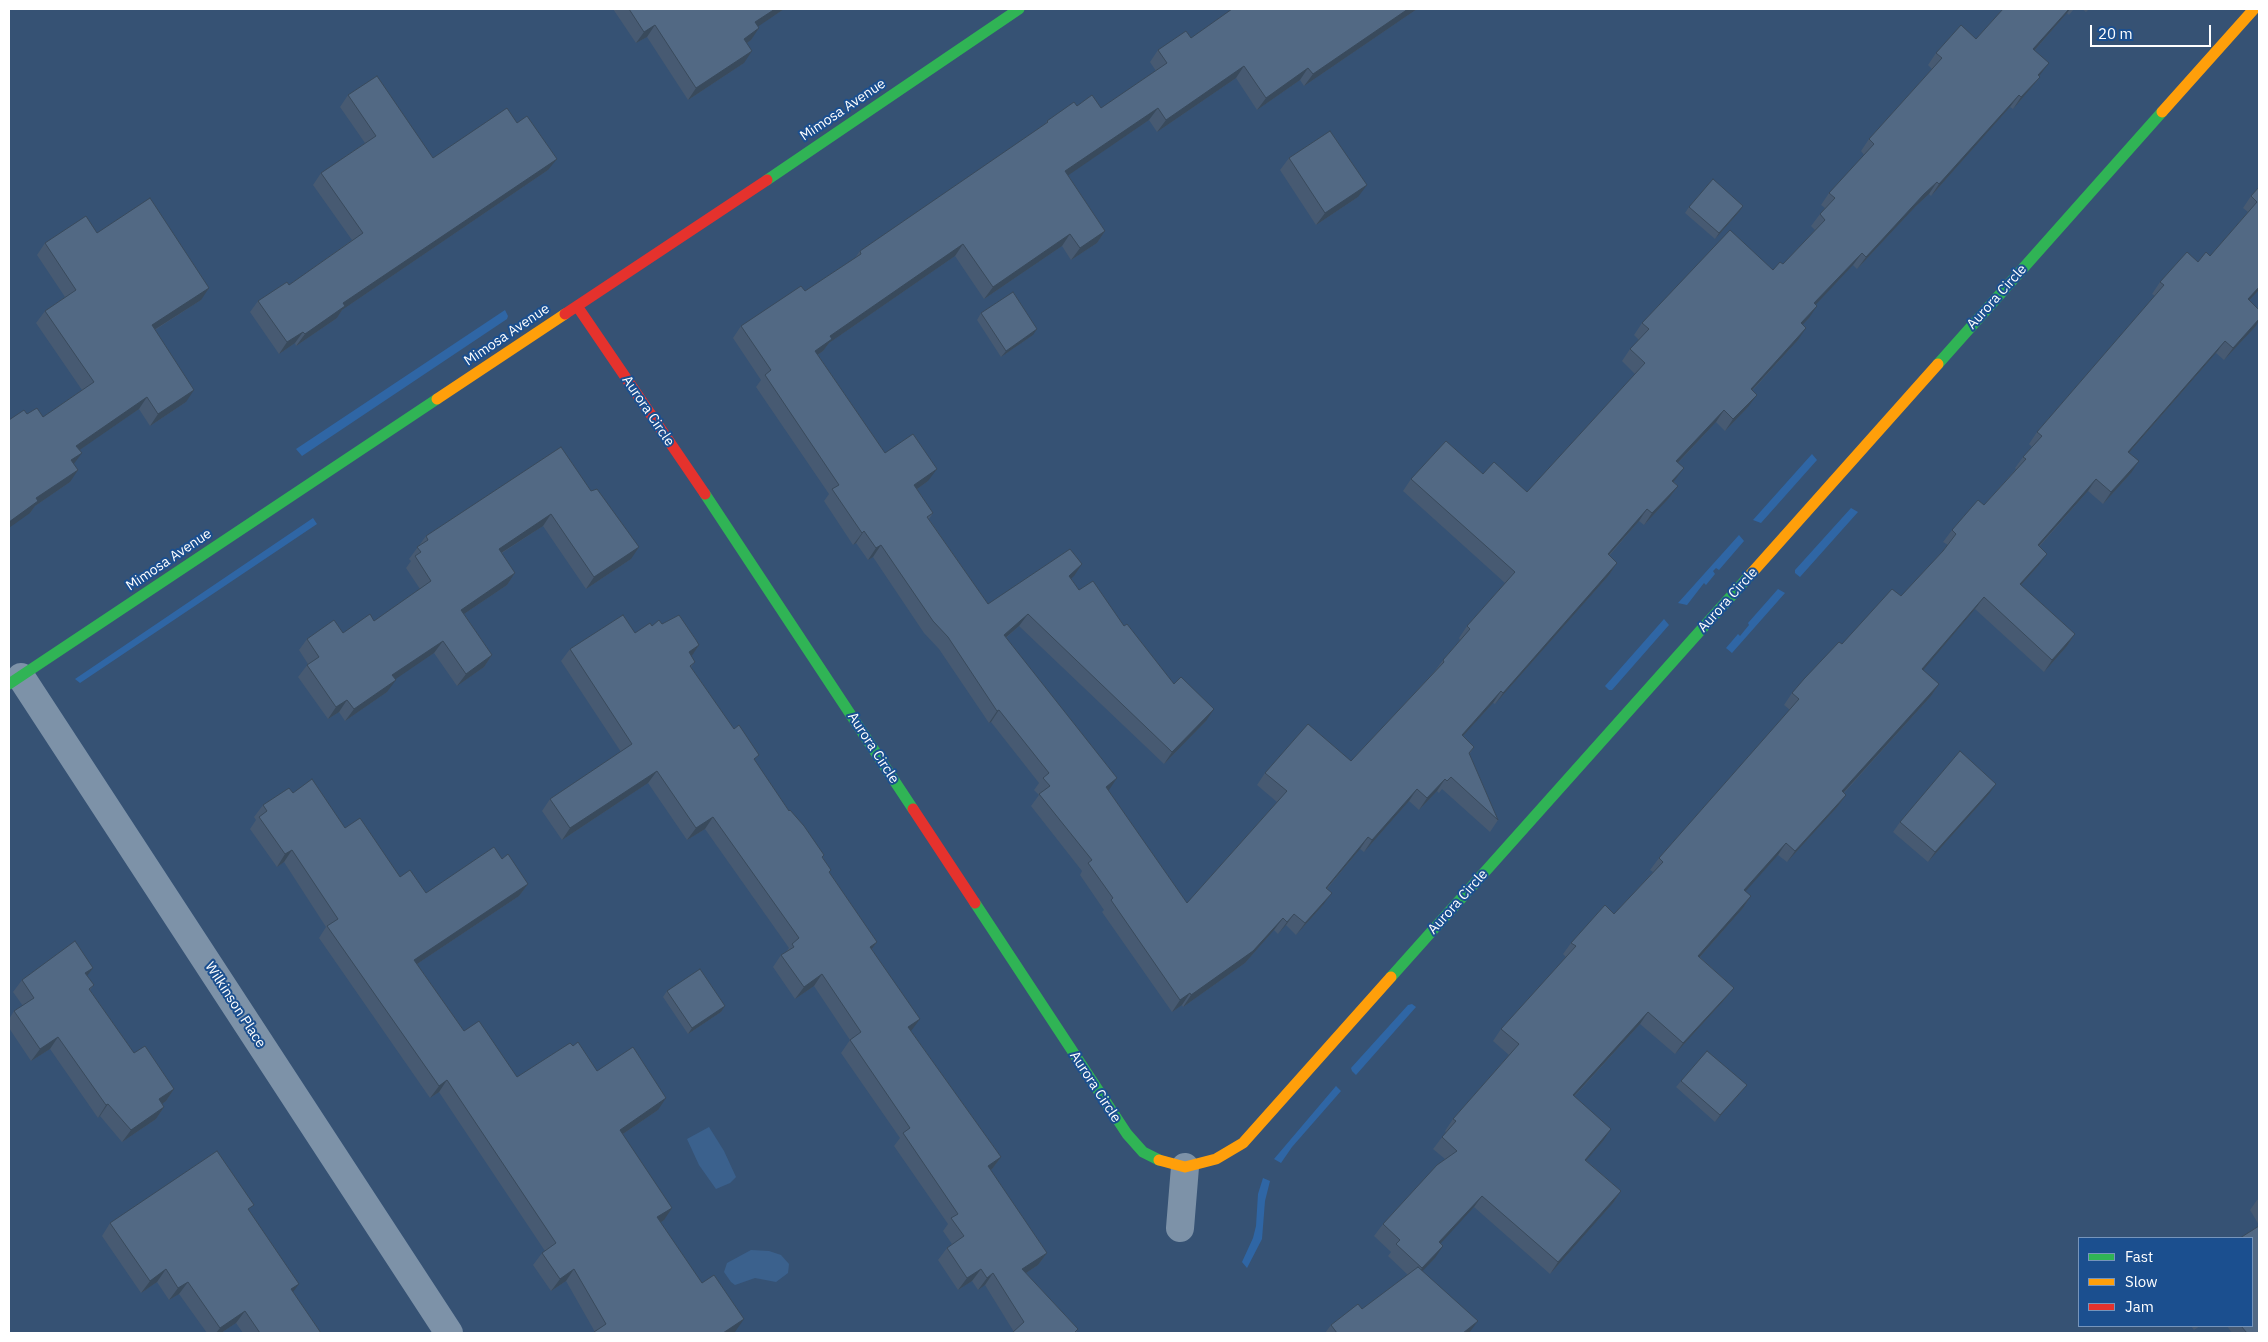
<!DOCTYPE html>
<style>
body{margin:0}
#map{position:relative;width:2268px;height:1342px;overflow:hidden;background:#365274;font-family:"IBM Plex Sans",sans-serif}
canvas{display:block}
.frame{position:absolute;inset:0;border:10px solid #fff;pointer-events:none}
.legend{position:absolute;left:2078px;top:1237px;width:175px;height:90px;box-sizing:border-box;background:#1b4f8f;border:1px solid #7695bc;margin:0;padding:6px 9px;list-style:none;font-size:15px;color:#fff}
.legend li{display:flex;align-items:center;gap:10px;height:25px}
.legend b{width:25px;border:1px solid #7695bc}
.scale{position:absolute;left:2090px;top:25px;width:121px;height:22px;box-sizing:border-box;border:2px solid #fff;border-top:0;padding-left:6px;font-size:15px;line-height:18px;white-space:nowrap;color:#fff;-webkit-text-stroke:4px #1b4f8f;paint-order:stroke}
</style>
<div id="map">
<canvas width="2268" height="1342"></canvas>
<div class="frame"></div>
<ul class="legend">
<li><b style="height:6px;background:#30b455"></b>Fast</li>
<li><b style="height:6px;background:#ff9f0a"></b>Slow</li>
<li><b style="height:6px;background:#e5322d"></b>Jam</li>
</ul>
<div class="scale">20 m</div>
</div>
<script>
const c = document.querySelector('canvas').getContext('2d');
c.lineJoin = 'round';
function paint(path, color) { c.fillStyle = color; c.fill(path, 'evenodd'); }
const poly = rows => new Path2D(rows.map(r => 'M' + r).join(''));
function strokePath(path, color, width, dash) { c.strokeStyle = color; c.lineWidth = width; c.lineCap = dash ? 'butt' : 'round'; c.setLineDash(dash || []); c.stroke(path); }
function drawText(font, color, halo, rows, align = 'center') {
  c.font = font + ' "IBM Plex Sans",sans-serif'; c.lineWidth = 4; c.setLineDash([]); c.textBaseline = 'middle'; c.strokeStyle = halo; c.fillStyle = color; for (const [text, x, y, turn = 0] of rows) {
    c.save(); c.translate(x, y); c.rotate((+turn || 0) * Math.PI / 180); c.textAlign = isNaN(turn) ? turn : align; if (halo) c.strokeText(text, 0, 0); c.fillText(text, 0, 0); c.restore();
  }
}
const green = poly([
 [505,310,508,316,507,319,302,456,296,449],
 [1812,454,1817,460,1761,523,1753,520],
 [1851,508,1858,512,1800,577,1795,573,1795,570],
 [313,518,317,524,80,683,75,679],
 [1739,535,1744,541,1719,570,1716,568,1713,571,1715,574,1706,585,1704,583,1687,605,1678,603],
 [1778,589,1785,593,1732,653,1726,648,1738,634,1740,636,1749,625,1748,623],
 [1664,619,1669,625,1612,690,1609,690,1605,686],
 [1412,1004,1416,1007,1356,1075,1352,1071,1351,1068,1408,1005],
 [1336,1086,1341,1091,1292,1147,1281,1163,1274,1159],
 [1263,1178,1270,1181,1265,1201,1262,1239,1247,1268,1242,1262,1253,1238,1256,1226,1258,1194]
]);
const water = poly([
 [709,1127,724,1151,736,1177,730,1183,716,1189,699,1165,687,1139],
 [751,1250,769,1251,781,1255,789,1264,788,1273,776,1282,755,1278,735,1285,731,1282,724,1272,727,1263]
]);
const street = poly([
 [21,677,449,1333],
 [1180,1228,1185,1167]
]);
const fast = poly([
 [767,180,1019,9],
 [1938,364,2162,112],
 [705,494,913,809],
 [9,684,437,399],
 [975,903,1127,1134,1143,1152,1159,1160],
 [1391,977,1750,575]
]);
const slow = poly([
 [2162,112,2254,9],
 [437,399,565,314],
 [1750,575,1938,364],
 [1159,1160,1185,1167,1216,1159,1243,1143,1391,977]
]);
const jam = poly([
 [577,306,705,494],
 [565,314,767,180],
 [913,809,975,903]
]);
const wall = poly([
 [613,9,784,9,758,26,751,40,747,43,744,63,688,100,647,37,636,43],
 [1417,9,1304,86,1300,80,1257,110,1236,78,1157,132,1149,120,1068,175,1105,231,1097,243,1071,260,1062,246,984,299,955,256,829,343,823,351,818,355,885,453,928,481,917,489,933,513,929,519,988,604,1074,576,1071,578,1079,590,1124,626,1206,721,1164,764,1019,626,1006,638,1108,790,1187,903,1277,802,1257,785,1265,773,1351,761,1434,672,1443,660,1460,640,1459,638,1467,626,1505,583,1403,491,1411,479,1483,474,1527,492,1635,374,1622,361,1630,349,1639,340,1634,335,1642,323,1773,270,1783,264,1815,230,1811,226,1820,214,1825,208,1821,205,1829,193,1864,155,1861,151,1869,139,1932,69,1928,65,1936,53,1976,39,2003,9,2074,9,2069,15,2067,13,2035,50,2040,77,2031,88,2013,109,2010,107,1931,196,1929,194,1916,206,1857,269,1853,265,1816,304,1809,318,1802,325,1798,340,1752,391,1748,407,1725,431,1716,422,1678,463,1674,482,1678,486,1669,498,1644,525,1639,521,1609,556,1617,563,1609,575,1495,704,1493,703,1463,736,1474,747,1469,755,1498,820,1490,832,1442,789,1439,793,1437,791,1419,810,1409,801,1364,852,1360,849,1327,889,1323,905,1296,935,1286,925,1278,934,1274,930,1245,963,1183,1007,1182,1005,1172,1012,1102,912,1104,910,1080,875,1082,871,1031,806,1039,795,1034,790,1039,783,991,722,989,723,939,649,924,633,873,557,868,560,856,543,853,545,824,501,829,494,756,387,761,380,733,338,741,326,805,291,855,258,860,251,1044,125,1047,121,1077,106,1101,108,1156,71,1150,62,1158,50,1191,38],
 [2082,9,2089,9,2086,12],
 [348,95,433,158,548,170,342,310,337,318,296,346,295,343,279,354,250,312,258,301,289,285,352,240,313,185,321,173,365,143,340,107],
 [1289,158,1358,197,1316,225,1280,170],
 [2259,187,2259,290,2249,301,2256,326,2224,360,2216,353,2129,453,2131,473,2103,504,2088,491,2039,547,2038,566,2021,585,2075,634,2067,646,2044,672,1975,609,1923,670,1939,684,1931,696,1844,793,1846,795,1838,806,1787,862,1778,855,1745,891,1751,896,1743,908,1700,957,1734,988,1725,999,1675,1054,1640,1024,1574,1097,1603,1141,1586,1160,1621,1191,1613,1203,1550,1274,1474,1207,1440,1243,1435,1258,1422,1271,1470,1333,1325,1333,1331,1325,1362,1309,1408,1275,1388,1256,1391,1252,1374,1236,1383,1224,1445,1159,1433,1149,1446,1132,1445,1131,1453,1119,1509,1055,1493,1041,1501,1029,1566,957,1563,954,1571,943,1614,914,1653,872,1650,870,1659,858,1790,710,1784,705,1792,693,1842,644,1901,596,1943,551,1948,545,1943,542,1952,530,1984,505,2016,469,2015,468,2023,457,2032,447,2029,444,2037,432,2155,296,2152,294,2160,282,2210,256,2248,212,2243,208,2251,196],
 [1689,207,1739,212,1715,239,1685,213],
 [97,233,201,300,155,330,186,402,150,426,139,409,79,450,74,464,70,482,35,506,30,513,27,414,43,417,82,390,36,323,45,311,65,297,37,255,45,243],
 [981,313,1033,335,1001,357,977,320],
 [561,447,631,559,586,589,543,526,502,553,515,573,507,585,464,614,492,655,484,667,457,686,434,653,395,679,387,692,345,721,339,712,328,719,298,677,308,664,299,650,307,639,343,633,374,621,420,589,406,568,411,561,409,559,426,536],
 [662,624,699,645,691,656,695,662,691,667,789,811,823,857,829,872,877,942,872,949,911,1031,1001,1157,992,1169,990,1170,1047,1253,1038,1265,1026,1273,1078,1329,1076,1333,1013,1333,1014,1332,985,1285,978,1290,972,1281,958,1290,938,1260,947,1248,952,1244,943,1231,948,1224,894,1146,900,1138,841,1053,850,1040,814,986,795,999,773,967,781,955,786,952,789,948,705,829,687,840,648,783,562,840,542,811,550,799,621,752,561,661,570,649,635,633,652,626],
 [293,793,345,828,400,877,426,893,502,859,528,884,519,896,417,964,464,1031,517,1077,573,1046,597,1071,658,1110,623,1134,664,1220,660,1222,735,1332,733,1333,594,1333,595,1332,566,1281,551,1291,533,1265,542,1253,545,1251,439,1092,430,1098,319,938,326,927,284,862,277,867,250,829,256,820,254,817,263,805],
 [1989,794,1928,862,1893,832,1900,822],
 [87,976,94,985,90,990,134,1053,174,1089,166,1101,162,1104,164,1107,156,1119,122,1142,100,1116,98,1118,50,1049,31,1061,9,1028,9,1019,14,1011,23,1006,13,992,22,980],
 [667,991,725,1006,721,1012,688,1034,663,997],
 [1681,1081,1742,1091,1715,1122,1676,1087],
 [2259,1199,2259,1225,2250,1210,2257,1200],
 [250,1211,293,1292,321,1333,243,1333,236,1323,221,1333,207,1333,179,1294,169,1300,157,1282,141,1293,102,1236,110,1223],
 [2191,1326,2200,1326,2194,1330],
 [2227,1326,2252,1326,2259,1333,2232,1333]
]);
const shadedWall = poly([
 [775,9,784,9,747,34,755,22],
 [1408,9,1417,9,1304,86,1313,74],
 [2069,9,2070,9,2067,13,2025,61,2033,49],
 [655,25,647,37,636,43,644,32],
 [759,28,751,40,736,51,744,39],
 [752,51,744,63,688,100,696,88],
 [2049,63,2040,75,2029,87,2038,75],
 [1244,66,1236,78,1157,132,1166,120],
 [1308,68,1300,80,1257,110,1266,98],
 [2040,77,2031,88,2013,109,2021,97],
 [2019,95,2010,107,1931,196,1939,184],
 [1158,108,1149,120,1057,183,1065,171],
 [557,159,548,170,342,310,337,318,296,346,305,334,343,303],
 [1937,182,1929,194,1916,206,1857,269,1866,257,1924,194],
 [1367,185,1358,197,1316,225,1325,213],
 [1743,206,1739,212,1715,239,1719,233],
 [1105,231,1097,243,1071,260,1080,248],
 [1070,234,1062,246,984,299,993,287],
 [963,244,955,256,829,343,823,351,806,363,815,351,830,336],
 [1862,253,1853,265,1806,315,1814,303],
 [2259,287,2259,290,2239,311,2248,299],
 [209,288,201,300,143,337,152,325],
 [1817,306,1809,318,1793,335,1801,323],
 [2259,319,2259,320,2256,326,2224,360,2233,348],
 [1806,328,1798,340,1742,401,1751,389],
 [1037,329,1033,335,1001,357,1006,351],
 [303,332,295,343,279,354,287,342],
 [2225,341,2216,353,2120,463,2128,452],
 [194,390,186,402,150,426,158,414],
 [1757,395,1748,407,1725,431,1733,419],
 [147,397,139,409,68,458,76,446],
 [1724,410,1716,422,1668,473,1676,461],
 [82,453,73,465,71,460],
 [2139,461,2131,473,2103,504,2111,492],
 [1684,468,1675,480,1664,493,1672,481],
 [937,469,928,481,906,497,914,485],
 [78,470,70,482,35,506,30,513,9,528,9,522,36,498],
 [2096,479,2088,491,2029,557,2038,545],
 [1678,486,1669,498,1644,525,1652,513],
 [1647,509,1639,521,1599,566,1608,554],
 [551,514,543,526,490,560,499,549],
 [864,531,856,543,853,545,862,533],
 [881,545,873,557,868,560,876,548],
 [639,547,631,559,586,589,594,577],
 [2047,554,2038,566,2012,595,2020,584],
 [1617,563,1609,575,1495,704,1503,693],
 [1082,564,1074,576,1061,588,1069,576],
 [515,573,507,585,452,622,461,610],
 [1984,597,1975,609,1914,681,1922,669],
 [1028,614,1019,626,995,647,1004,635],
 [2075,634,2067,646,2044,672,2052,660],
 [443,641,434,653,384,687,392,675],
 [699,645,691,657,689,652],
 [492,655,484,667,457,686,466,674],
 [396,680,387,692,345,721,354,709],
 [1939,684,1931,696,1834,803,1842,791],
 [1501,691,1493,703,1453,747,1462,735],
 [347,700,339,712,328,719,336,707],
 [1214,709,1206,721,1164,764,1172,752],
 [999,710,991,722,989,723,997,711],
 [657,771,648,783,562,840,570,828],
 [1117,778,1109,790,1097,799,1106,787],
 [1445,779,1437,791,1419,810,1427,798],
 [1996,784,1989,794,1928,862,1935,852],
 [1417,789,1409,801,1364,852,1372,840],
 [1846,795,1838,806,1787,862,1795,851],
 [713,817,705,829,687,840,696,828],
 [1368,837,1360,849,1317,900,1326,888],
 [1786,843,1778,855,1736,902,1744,890],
 [292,850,284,862,277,867,285,854],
 [528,884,519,896,405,972,414,960],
 [1332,893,1323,905,1296,935,1305,923],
 [1751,896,1743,908,1690,968,1698,956],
 [1294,914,1286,925,1278,934,1287,922],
 [1283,918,1274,930,1245,963,1183,1007,1191,995],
 [877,942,868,954,870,947],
 [93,968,84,980,85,973],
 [822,974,814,986,795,999,804,987],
 [1734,988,1725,999,1675,1054,1683,1043],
 [1190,993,1182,1005,1172,1012,1180,1000],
 [725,1006,721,1012,688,1034,692,1028],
 [1648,1012,1640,1024,1564,1107,1573,1095],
 [920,1019,911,1031,899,1039,908,1027],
 [58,1037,50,1049,31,1061,40,1049],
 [447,1080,439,1092,430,1098,439,1086],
 [1747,1085,1742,1091,1715,1122,1720,1115],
 [174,1089,166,1101,151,1112,159,1099],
 [666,1098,658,1110,611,1142,620,1130],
 [108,1104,100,1116,98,1118,106,1105],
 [164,1107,156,1119,122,1142,131,1130],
 [1611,1129,1603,1141,1577,1171,1585,1160],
 [1001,1157,992,1169,979,1178,988,1166],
 [1621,1191,1613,1203,1550,1274,1558,1262],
 [1482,1196,1474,1207,1431,1254,1439,1242],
 [672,1208,664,1220,649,1230,657,1217],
 [1443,1246,1435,1258,1414,1280,1422,1268],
 [1047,1253,1038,1265,1014,1281,1022,1269],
 [166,1269,157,1282,141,1293,150,1281],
 [574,1269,566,1281,551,1291,560,1279],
 [981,1269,972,1281,958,1290,967,1278],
 [993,1273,985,1285,978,1290,987,1278],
 [188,1282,179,1294,169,1300,178,1288],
 [299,1284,290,1296,291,1289],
 [245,1311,236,1323,221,1333,216,1333,220,1328],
 [744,1319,735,1332,733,1333,723,1333],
 [1478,1321,1469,1333,1463,1333]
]);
const building = poly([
 [629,9,775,9,755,22,759,28,744,39,752,51,696,88,655,25,644,32,629,9],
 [1232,9,1408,9,1313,74,1308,68,1266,98,1244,66,1166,120,1158,108,1065,171,1105,231,1080,248,1070,234,993,287,963,244,830,336,832,339,815,351,885,453,913,434,937,469,914,485,933,513,927,517,988,604,1070,549,1082,564,1069,576,1079,590,1093,581,1124,626,1127,624,1174,684,1181,677,1214,709,1172,752,1028,614,1004,635,1117,778,1106,787,1187,903,1287,791,1265,773,1308,724,1351,761,1444,662,1443,660,1470,629,1467,626,1515,572,1411,479,1446,441,1483,474,1494,462,1527,492,1645,363,1630,349,1649,329,1642,323,1730,230,1773,270,1780,262,1783,264,1825,220,1820,214,1835,198,1829,193,1874,144,1869,139,1942,58,1936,53,1961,25,1976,39,2003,9,2069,9,2033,49,2049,63,2038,75,2040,77,2021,97,2019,95,1939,184,1937,182,1924,194,1866,257,1862,253,1814,303,1817,306,1801,323,1806,328,1751,389,1757,395,1733,419,1724,410,1676,461,1684,468,1672,481,1678,486,1652,513,1647,509,1608,554,1617,563,1503,693,1501,691,1462,735,1474,747,1469,753,1498,820,1451,777,1447,781,1445,779,1427,798,1417,789,1372,840,1368,837,1326,888,1332,893,1305,923,1294,914,1287,922,1283,918,1253,951,1191,995,1190,993,1180,1000,1111,900,1113,898,1088,863,1092,860,1039,794,1050,786,1043,778,1049,773,999,710,997,711,948,637,933,621,881,545,876,548,864,531,862,533,832,489,839,485,765,375,771,370,741,326,801,286,805,291,861,254,860,251,1048,122,1047,121,1074,102,1077,106,1092,95,1101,108,1167,63,1158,50,1186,31,1191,38,1232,9],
 [377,76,433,158,507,108,517,123,527,116,557,159,343,303,345,306,305,334,303,332,287,342,258,301,287,282,289,285,363,233,321,173,376,136,348,95,377,76],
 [1330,131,1367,185,1325,213,1289,158,1330,131],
 [1713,179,1743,206,1719,233,1689,207,1713,179],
 [2259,187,2259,287,2248,299,2259,310,2259,319,2233,348,2225,341,2128,452,2139,461,2111,492,2096,479,2038,545,2047,554,2020,584,2075,634,2052,660,1984,597,1922,669,1939,684,1842,791,1846,795,1795,851,1786,843,1744,890,1751,896,1698,956,1734,988,1683,1043,1648,1012,1573,1095,1611,1129,1585,1160,1621,1191,1558,1262,1482,1196,1439,1242,1443,1246,1422,1268,1396,1244,1400,1240,1383,1224,1437,1165,1457,1151,1442,1137,1456,1121,1453,1119,1519,1044,1501,1029,1576,946,1571,943,1605,905,1614,914,1663,862,1659,858,1799,699,1792,693,1804,679,1839,642,1842,644,1892,589,1901,596,1943,551,1956,534,1952,530,1978,500,1984,505,2026,459,2023,457,2042,436,2037,432,2164,285,2160,282,2187,252,2198,262,2206,252,2210,256,2257,202,2251,196,2259,187],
 [150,198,209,288,152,325,194,390,158,414,147,397,76,446,82,453,71,460,78,470,36,498,38,501,9,522,9,420,24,410,27,414,37,408,43,417,94,382,45,311,76,290,45,243,86,216,97,233,150,198],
 [1013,292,1037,329,1006,351,981,313,1013,292],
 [561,447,591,491,597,489,639,547,594,577,551,514,499,549,515,573,461,610,492,655,466,674,443,641,392,675,396,680,354,709,347,700,336,707,307,665,319,657,307,639,334,620,343,633,370,614,374,621,431,581,415,556,421,552,417,547,428,540,426,536,561,447],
 [623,615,635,633,650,623,652,626,659,620,662,624,679,615,696,640,699,645,689,652,695,662,690,666,734,729,739,725,759,755,754,759,789,811,790,810,804,826,824,855,822,857,831,870,829,872,877,942,870,947,920,1019,908,1027,1001,1157,988,1166,1047,1253,1022,1269,1078,1329,1074,1333,1012,1333,1024,1322,993,1273,987,1278,981,1269,967,1278,947,1248,964,1236,951,1218,958,1214,903,1133,910,1128,850,1040,861,1032,822,974,804,987,781,955,794,947,792,944,799,938,713,817,696,828,657,771,570,828,550,799,632,744,570,649,623,615],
 [1960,751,1996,784,1935,852,1900,822,1960,751],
 [312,779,345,828,360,818,400,877,410,870,426,893,494,847,502,859,508,854,528,884,414,960,464,1031,479,1021,517,1077,570,1043,573,1046,578,1042,597,1071,633,1047,666,1098,620,1130,672,1208,657,1217,702,1283,714,1275,744,1319,723,1333,595,1333,594,1332,606,1324,574,1269,560,1279,542,1253,556,1243,447,1080,439,1086,327,926,338,919,292,850,285,854,259,817,267,811,263,805,289,788,293,793,312,779],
 [75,941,93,968,85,973,94,985,89,989,134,1053,145,1046,174,1089,159,1099,164,1107,131,1130,108,1104,106,1105,58,1037,40,1049,14,1011,34,998,22,980,75,941],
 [700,969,725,1006,692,1028,667,991,700,969],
 [1707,1051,1747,1085,1720,1115,1681,1081,1707,1051],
 [217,1151,254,1205,248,1209,299,1284,291,1289,321,1333,260,1333,245,1311,220,1328,188,1282,178,1288,166,1269,150,1281,110,1223,217,1151],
 [2259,1226,2259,1333,2247,1333,2241,1326,2252,1326,2252,1238,2240,1238,2259,1226],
 [1418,1267,1478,1321,1463,1333,1337,1333,1331,1325,1358,1304,1362,1309,1418,1267]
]);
const streetNames = [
 ["Mimosa Avenue",843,110,-34],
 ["Aurora Circle",1997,297,-48],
 ["Mimosa Avenue",507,335,-34],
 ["Aurora Circle",648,411,56],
 ["Mimosa Avenue",169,560,-34],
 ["Aurora Circle",1728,600,-48],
 ["Aurora Circle",873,748,57],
 ["Aurora Circle",1458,902,-48],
 ["Wilkinson Place",235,1005,57],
 ["Aurora Circle",1095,1087,57]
];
paint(green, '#2f66a5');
paint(water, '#3b618d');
strokePath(street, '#7d92a8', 28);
strokePath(fast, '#30b455', 11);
strokePath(slow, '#ff9f0a', 11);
strokePath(jam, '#e5322d', 11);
paint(wall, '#475a72');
paint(shadedWall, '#394a5c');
paint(building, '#526984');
strokePath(building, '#394a5c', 1);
drawText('14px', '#fff', '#1b4f8f', streetNames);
</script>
